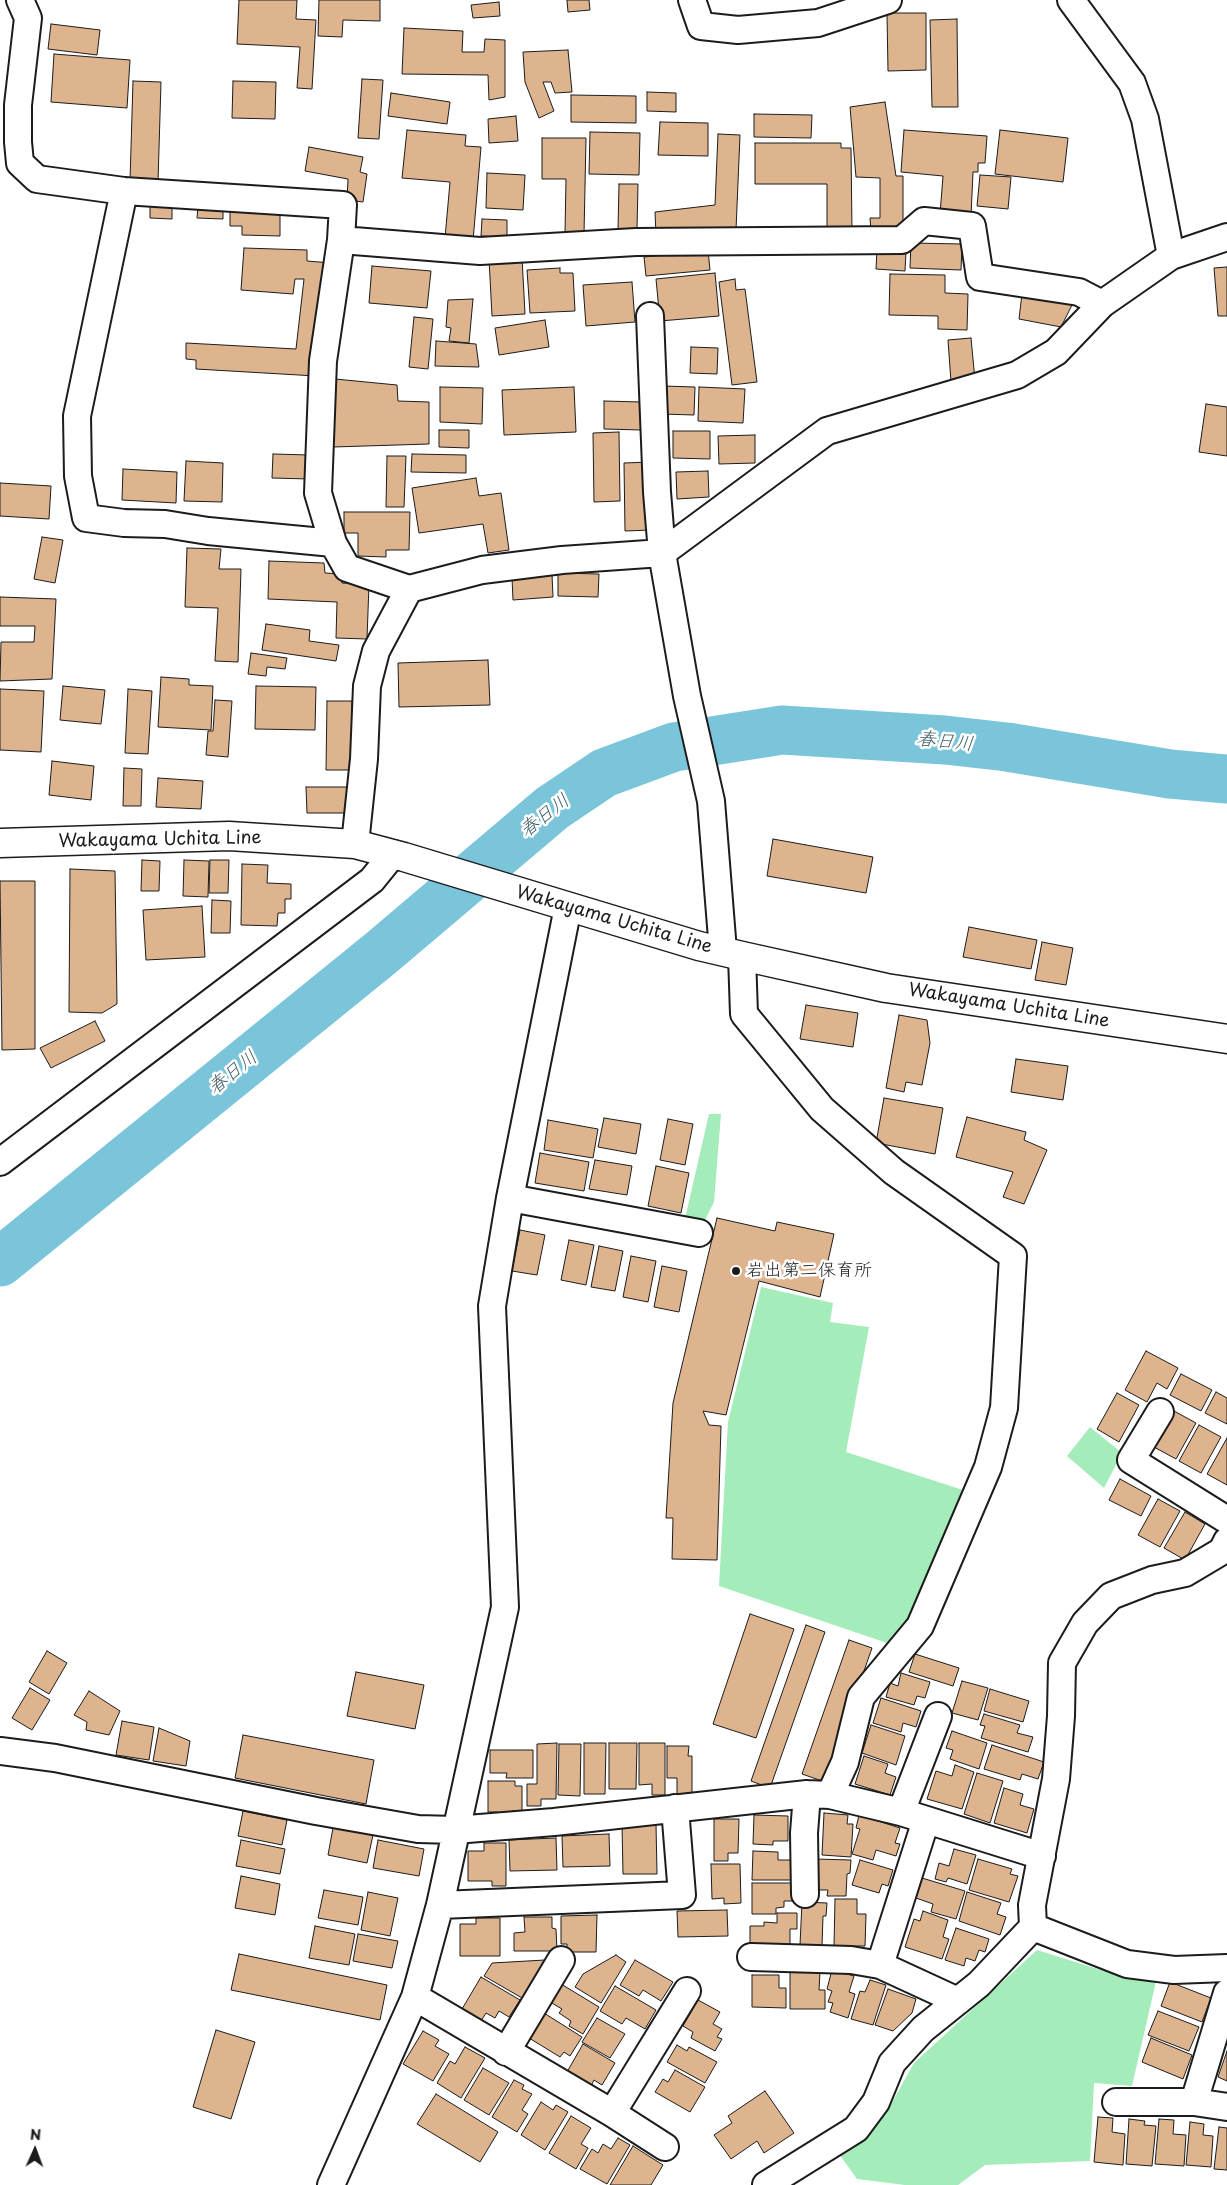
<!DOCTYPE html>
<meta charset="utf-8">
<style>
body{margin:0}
#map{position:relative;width:1227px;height:2185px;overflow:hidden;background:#fff;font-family:"Playpen Sans",sans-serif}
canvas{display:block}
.north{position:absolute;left:10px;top:2125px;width:50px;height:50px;-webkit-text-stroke:4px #fff;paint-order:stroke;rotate:2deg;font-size:14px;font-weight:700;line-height:20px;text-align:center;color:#1c1c1c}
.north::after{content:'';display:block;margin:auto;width:18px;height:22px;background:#1c1c1c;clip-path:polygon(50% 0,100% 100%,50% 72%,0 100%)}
</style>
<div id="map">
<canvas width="1227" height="2185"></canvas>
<div class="north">N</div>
</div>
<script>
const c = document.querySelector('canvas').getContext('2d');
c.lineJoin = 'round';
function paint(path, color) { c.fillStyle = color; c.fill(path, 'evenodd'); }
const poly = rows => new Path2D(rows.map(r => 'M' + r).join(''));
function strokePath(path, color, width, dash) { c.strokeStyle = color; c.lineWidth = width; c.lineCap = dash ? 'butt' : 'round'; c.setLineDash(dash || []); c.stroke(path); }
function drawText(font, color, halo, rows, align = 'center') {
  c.font = font + ' "Playpen Sans","Klee One",sans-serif'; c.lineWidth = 5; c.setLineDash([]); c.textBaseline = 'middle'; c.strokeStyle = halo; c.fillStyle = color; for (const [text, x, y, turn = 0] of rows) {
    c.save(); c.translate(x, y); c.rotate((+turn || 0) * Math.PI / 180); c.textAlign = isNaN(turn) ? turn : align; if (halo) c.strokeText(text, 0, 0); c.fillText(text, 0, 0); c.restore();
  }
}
const green = poly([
 [709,1114,721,1114,714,1202,702,1226,684,1223],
 [761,1287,833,1303,830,1322,869,1327,846,1452,969,1492,914,1614,887,1643,719,1586,728,1422],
 [1090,1427,1122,1453,1104,1488,1067,1456],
 [1037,1950,1101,1970,1157,1977,1132,2086,1094,2083,1090,2161,985,2165,958,2185,905,2185,857,2179,839,2154,889,2108,914,2063]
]);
const river = poly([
 [0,1262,381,953,552,808,604,773,674,747,782,730,945,740,1007,747,1170,774,1227,779]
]);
const building = poly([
 [239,0,297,0,296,19,316,20,312,89,297,88,300,47,237,44,239,0],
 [319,0,380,0,380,21,343,20,342,37,318,36,319,0],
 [567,0,589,0,590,10,568,12,567,0],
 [499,2,500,16,473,18,471,5,499,2],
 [887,13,926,13,926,70,888,71,887,13],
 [957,19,958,107,932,107,930,20,957,19],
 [51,24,100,30,97,55,48,49,51,24],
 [404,28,463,31,462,52,484,52,485,39,505,40,505,97,489,100,488,75,402,74,404,28],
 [568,50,572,92,555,93,551,82,543,82,554,111,539,118,525,82,523,52,568,50],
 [54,54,130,60,127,108,51,102,54,54],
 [362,79,383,80,379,139,358,138,362,79],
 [133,81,161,82,158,182,130,181,133,81],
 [233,81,276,82,275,119,232,118,233,81],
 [647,92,676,93,676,112,647,111,647,92],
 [391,93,450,102,447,124,388,116,391,93],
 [571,95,636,96,636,123,571,122,571,95],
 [885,102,896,176,903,176,903,229,871,231,870,218,880,218,880,178,856,177,850,107,885,102],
 [754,114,812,115,811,138,754,137,754,114],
 [516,116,518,141,489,143,488,119,516,116],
 [660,122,708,123,708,156,658,155,660,122],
 [407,130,466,135,465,146,481,147,473,241,445,238,450,182,402,178,407,130],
 [904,130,987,136,985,163,978,163,978,172,973,172,971,216,940,214,943,176,901,172,904,130],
 [1000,130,1068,138,1063,182,995,174,1000,130],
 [590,132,640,133,639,175,589,174,590,132],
 [718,134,740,135,736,230,656,235,655,212,715,205,718,134],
 [542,138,586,138,584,234,565,233,566,179,542,179,542,138],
 [755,143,841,143,841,148,851,148,852,231,827,231,827,184,755,184,755,143],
 [309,147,363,157,360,172,367,174,363,202,347,200,348,179,305,171,309,147],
 [487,173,525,175,523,210,486,208,487,173],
 [980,175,1011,177,1008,209,977,206,980,175],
 [619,184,638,184,637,229,618,229,619,184],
 [150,202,172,203,172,219,150,218,150,202],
 [198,206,223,208,223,219,197,218,198,206],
 [230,209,280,211,280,236,242,235,242,226,230,226,230,209],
 [482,219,507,220,507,237,481,236,482,219],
 [911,243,962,244,961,270,910,268,911,243],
 [244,248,307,250,307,261,331,263,316,376,196,369,196,360,186,359,186,343,296,349,304,279,295,279,293,294,241,290,244,248],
 [708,250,710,270,646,276,644,257,708,250],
 [877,250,906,251,905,271,876,269,877,250],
 [522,257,525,314,492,316,489,259,522,257],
 [372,266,431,271,427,308,369,303,372,266],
 [1227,267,1227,316,1218,316,1214,268,1227,267],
 [560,268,560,273,573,273,575,311,530,313,527,270,560,268],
 [715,273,719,316,660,321,656,279,715,273],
 [890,274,945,275,945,293,968,294,967,330,938,329,938,316,889,315,890,274],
 [735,279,736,290,745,289,757,382,732,385,719,282,735,279],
 [632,282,635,322,586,326,583,285,632,282],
 [1022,294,1073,303,1061,327,1019,319,1022,294],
 [473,299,469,343,449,341,451,328,446,327,448,300,473,299],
 [414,317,433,319,428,369,409,367,414,317],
 [545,320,549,347,499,355,495,328,545,320],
 [971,338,975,380,951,382,948,340,971,338],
 [436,341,476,344,479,367,435,366,436,341],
 [691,347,718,348,717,374,690,373,691,347],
 [335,379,397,385,398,401,429,402,429,444,333,447,335,379],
 [663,386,695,387,694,415,662,414,663,386],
 [440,387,483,388,482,424,440,422,440,387],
 [574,387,576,432,504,435,502,390,574,387],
 [699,387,745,389,743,423,698,421,699,387],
 [604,401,641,402,641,430,604,429,604,401],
 [1206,404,1227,407,1227,456,1199,452,1206,404],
 [439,430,469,430,469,448,439,447,439,430],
 [673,431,710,431,710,459,673,458,673,431],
 [619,432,620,501,594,502,593,433,619,432],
 [755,435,755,463,719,464,718,436,755,435],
 [273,454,310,455,309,479,272,478,273,454],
 [412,454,466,455,466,473,411,472,412,454],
 [387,456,406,456,404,507,386,507,387,456],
 [186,461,223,463,222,502,184,501,186,461],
 [650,462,651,530,625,531,624,463,650,462],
 [123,469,177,472,176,503,122,500,123,469],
 [708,471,709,497,677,499,676,472,708,471],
 [476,478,479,496,501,493,509,550,488,553,483,524,419,533,412,488,476,478],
 [0,483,51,486,49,519,0,516,0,483],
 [344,512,410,512,409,550,386,550,386,557,358,556,358,533,344,533,344,512],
 [42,537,63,540,55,583,34,579,42,537],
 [187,548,221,549,219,569,241,569,238,662,215,661,218,608,185,607,187,548],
 [269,561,324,563,325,573,342,574,342,583,369,584,367,639,336,638,337,602,268,599,269,561],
 [558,573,599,574,598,597,558,596,558,573],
 [552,574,553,597,513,600,512,578,552,574],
 [0,597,56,599,52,679,0,681,1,642,34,642,35,626,0,626,0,597],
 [266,624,310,630,309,641,339,645,336,661,262,650,266,624],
 [251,653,287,658,285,669,267,667,266,676,248,674,251,653],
 [488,660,490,705,399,707,398,663,488,660],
 [161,677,189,679,189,685,213,686,211,730,158,727,161,677],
 [63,686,105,690,101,724,60,720,63,686],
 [256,686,316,687,315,730,255,729,256,686],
 [0,689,44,691,41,752,0,750,0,689],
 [128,689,152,691,148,754,125,753,128,689],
 [215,700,232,701,228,757,206,755,208,731,213,731,215,700],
 [327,701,352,701,352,770,326,770,327,701],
 [52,761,94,766,91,800,49,795,52,761],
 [124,768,142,769,141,806,123,806,124,768],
 [158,778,203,781,201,809,156,807,158,778],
 [306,787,350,787,350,813,307,813,306,787],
 [773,839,873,857,866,893,767,876,773,839],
 [142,860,160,861,159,891,141,891,142,860],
 [184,860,209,861,208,897,183,896,184,860],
 [210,860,229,860,228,893,209,893,210,860],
 [242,864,268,865,267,883,291,884,291,899,285,899,285,913,278,913,277,926,241,925,242,864],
 [70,869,115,871,117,1004,102,1013,69,1012,70,869],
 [0,881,35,881,35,1049,2,1050,0,881],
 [212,900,231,901,230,933,211,933,212,900],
 [202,906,205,957,146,960,143,910,202,906],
 [969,927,1037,940,1031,969,963,957,969,927],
 [1042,942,1073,948,1066,985,1035,980,1042,942],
 [806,1005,858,1013,853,1047,800,1039,806,1005],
 [899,1015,927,1020,930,1043,922,1085,906,1082,904,1092,886,1088,899,1015],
 [95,1021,105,1041,51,1068,40,1048,95,1021],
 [1016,1059,1068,1066,1063,1100,1011,1092,1016,1059],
 [884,1098,943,1108,935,1154,876,1143,884,1098],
 [967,1117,1026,1132,1024,1140,1047,1150,1024,1204,1003,1197,1013,1172,956,1157,967,1117],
 [604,1118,641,1124,636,1154,598,1147,604,1118],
 [668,1119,693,1124,685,1165,660,1160,668,1119],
 [548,1120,598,1129,593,1158,544,1150,548,1120],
 [540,1153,589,1162,584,1191,535,1183,540,1153],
 [595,1160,632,1166,627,1195,589,1189,595,1160],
 [656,1166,689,1173,681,1213,648,1206,656,1166],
 [717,1218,775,1231,777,1222,834,1234,820,1297,759,1281,726,1415,703,1411,709,1425,721,1426,717,1560,672,1559,673,1518,666,1518,673,1403,717,1218],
 [520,1230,545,1235,537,1275,512,1271,520,1230],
 [569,1240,594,1245,586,1285,561,1280,569,1240],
 [599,1246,623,1251,615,1291,591,1287,599,1246],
 [631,1256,656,1261,648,1302,623,1297,631,1256],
 [662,1266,687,1271,679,1312,654,1307,662,1266],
 [1146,1351,1178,1368,1167,1389,1157,1383,1147,1402,1125,1390,1146,1351],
 [1181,1374,1212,1390,1201,1411,1170,1395,1181,1374],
 [1216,1392,1227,1398,1227,1424,1205,1413,1216,1392],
 [1117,1393,1139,1405,1119,1442,1097,1429,1117,1393],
 [1174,1411,1196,1423,1176,1459,1154,1447,1174,1411],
 [1199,1425,1221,1437,1201,1473,1179,1461,1199,1425],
 [1227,1438,1227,1485,1207,1474,1227,1438],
 [1120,1479,1151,1496,1141,1516,1109,1500,1120,1479],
 [1158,1499,1180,1511,1160,1547,1138,1535,1158,1499],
 [1185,1512,1205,1524,1185,1560,1164,1548,1185,1512],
 [750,1614,794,1629,756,1738,713,1724,750,1614],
 [806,1625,825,1632,770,1788,751,1781,806,1625],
 [849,1640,872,1648,825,1782,802,1774,849,1640],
 [47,1651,67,1663,49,1694,29,1682,47,1651],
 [915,1654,959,1668,953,1686,909,1672,915,1654],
 [356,1672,424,1685,415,1729,347,1716,356,1672],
 [901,1673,930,1682,925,1698,917,1696,914,1705,886,1697,890,1683,898,1686,901,1673],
 [962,1681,988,1688,978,1720,952,1713,962,1681],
 [30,1688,50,1700,32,1730,12,1718,30,1688],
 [990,1689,1029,1701,1023,1722,984,1711,990,1689],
 [89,1691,120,1711,109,1735,86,1730,87,1722,74,1715,89,1691],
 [881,1698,921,1711,916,1727,903,1723,901,1732,873,1723,881,1698],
 [984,1714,1020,1725,1017,1733,1033,1737,1028,1752,981,1738,985,1726,980,1725,984,1714],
 [122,1721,154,1727,149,1760,116,1755,122,1721],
 [871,1725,905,1736,896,1765,862,1753,871,1725],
 [159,1728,190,1741,186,1766,153,1761,159,1728],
 [952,1731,987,1743,979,1769,950,1759,953,1750,946,1748,952,1731],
 [243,1735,374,1760,366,1804,235,1778,243,1735],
 [557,1743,556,1799,541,1799,541,1806,527,1806,527,1784,537,1784,537,1744,557,1743],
 [584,1743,606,1743,605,1794,584,1794,584,1743],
 [609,1743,637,1743,636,1789,609,1789,609,1743],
 [639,1743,665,1743,665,1795,652,1795,652,1784,639,1785,639,1743],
 [559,1744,581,1744,580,1796,558,1795,559,1744],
 [992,1745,1044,1762,1038,1779,1022,1774,1020,1780,984,1769,992,1745],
 [667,1746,689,1746,688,1756,692,1756,692,1794,677,1794,677,1778,667,1778,667,1746],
 [490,1750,533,1750,533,1778,506,1778,507,1773,490,1773,490,1750],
 [864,1756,888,1764,885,1773,896,1777,890,1795,855,1784,864,1756],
 [955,1765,974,1772,962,1809,927,1799,936,1771,952,1776,955,1765],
 [977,1773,1003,1781,990,1823,964,1814,977,1773],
 [488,1781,515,1781,515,1786,522,1786,522,1811,512,1811,512,1816,498,1816,498,1812,488,1812,488,1781],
 [1004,1788,1023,1794,1020,1805,1034,1809,1027,1833,994,1823,1004,1788],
 [243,1811,287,1820,282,1845,238,1836,243,1811],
 [824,1813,848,1815,847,1824,853,1824,851,1857,822,1855,824,1813],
 [754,1815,788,1816,788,1841,773,1841,773,1845,753,1844,754,1815],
 [859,1815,900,1828,895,1843,900,1844,896,1856,876,1850,873,1860,852,1854,860,1829,856,1828,859,1815],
 [714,1819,739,1819,738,1853,728,1853,728,1861,714,1861,714,1819],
 [656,1824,657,1874,623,1874,622,1825,656,1824],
 [333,1828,373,1835,367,1863,328,1855,333,1828],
 [609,1834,610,1866,563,1867,562,1836,609,1834],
 [556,1838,557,1870,510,1871,509,1840,556,1838],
 [241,1840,285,1849,280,1874,236,1866,241,1840],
 [378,1840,424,1849,419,1876,373,1868,378,1840],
 [484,1843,506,1843,506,1886,492,1886,492,1881,468,1881,468,1851,484,1851,484,1843],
 [954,1849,976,1855,967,1884,948,1878,946,1882,935,1879,939,1863,949,1866,954,1849],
 [753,1851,778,1852,778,1860,793,1860,792,1880,752,1880,753,1851],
 [815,1859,851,1860,850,1873,847,1874,846,1896,827,1896,828,1890,815,1890,815,1859],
 [978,1859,1012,1869,1010,1874,1018,1876,1009,1902,969,1890,978,1859],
 [860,1860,893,1870,888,1886,882,1884,879,1893,852,1885,860,1860],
 [711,1864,740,1864,741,1903,724,1904,724,1898,712,1899,711,1864],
 [241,1876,280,1884,275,1915,235,1908,241,1876],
 [922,1878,965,1891,956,1919,931,1912,933,1904,916,1898,922,1878],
 [752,1883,794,1883,794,1901,784,1901,784,1907,776,1908,776,1914,752,1914,752,1883],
 [324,1890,363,1897,358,1925,318,1918,324,1890],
 [368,1892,398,1898,390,1936,361,1930,368,1892],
 [967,1892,1001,1903,997,1914,1006,1917,1000,1935,959,1921,967,1892],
 [835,1899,857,1899,857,1914,866,1914,865,1946,834,1946,835,1899],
 [802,1902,827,1903,826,1916,823,1916,822,1946,800,1945,802,1902],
 [727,1910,728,1936,678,1937,677,1911,727,1910],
 [923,1911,948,1920,943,1937,949,1939,942,1959,905,1947,914,1919,920,1921,923,1911],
 [777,1913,797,1913,797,1929,790,1929,790,1947,750,1946,750,1926,764,1926,764,1922,777,1923,777,1913],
 [597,1915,596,1952,567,1952,567,1944,561,1944,561,1916,597,1915],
 [524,1917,552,1917,552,1928,556,1929,557,1951,514,1951,514,1933,525,1932,524,1917],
 [476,1918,500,1918,500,1956,460,1956,460,1924,476,1924,476,1918],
 [315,1926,355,1934,349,1965,309,1958,315,1926],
 [956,1928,989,1939,985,1952,979,1950,975,1961,966,1958,964,1966,945,1960,956,1928],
 [358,1934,398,1941,392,1968,353,1961,358,1934],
 [239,1954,387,1985,380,2020,231,1990,239,1954],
 [616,1955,626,1962,601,2003,575,1987,583,1974,616,1955],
 [545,1960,522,1998,484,1976,492,1963,545,1960],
 [635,1960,673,1982,661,2001,643,1990,639,1996,620,1985,635,1960],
 [832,1970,854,1976,849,1992,855,1994,848,2018,830,2012,833,2003,828,2002,832,1991,827,1989,832,1970],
 [790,1971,820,1972,819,1990,825,1990,825,2009,790,2009,790,1971],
 [752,1975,779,1975,779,1988,786,1988,786,2008,752,2007,752,1975],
 [481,1977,520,2000,509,2017,499,2011,495,2018,486,2013,481,2021,462,2009,481,1977],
 [870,1980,886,1985,873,2025,851,2019,860,1991,865,1992,870,1980],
 [1170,1982,1211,1998,1202,2022,1161,2006,1170,1982],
 [561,1984,599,2007,583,2034,569,2026,571,2021,559,2013,562,2009,550,2002,561,1984],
 [615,1986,656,2010,645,2029,626,2018,622,2024,600,2011,615,1986],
 [888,1989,916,1999,912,2013,893,2031,875,2025,888,1989],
 [698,2000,720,2012,713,2024,722,2029,717,2037,722,2039,715,2051,691,2038,693,2032,683,2026,698,2000],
 [1158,2011,1199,2027,1189,2051,1148,2035,1158,2011],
 [544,2013,582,2037,570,2056,564,2052,560,2057,529,2038,544,2013],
 [597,2018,625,2034,610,2058,582,2042,597,2018],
 [216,2030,255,2042,231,2119,193,2107,216,2030],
 [423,2031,439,2040,435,2046,449,2054,433,2081,403,2064,423,2031],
 [1151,2038,1192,2055,1183,2079,1142,2062,1151,2038],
 [583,2044,615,2063,602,2085,594,2080,591,2086,567,2072,583,2044],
 [677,2045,687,2051,689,2047,717,2062,705,2083,667,2062,677,2045],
 [465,2047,485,2058,461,2098,437,2083,450,2061,455,2064,465,2047],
 [1227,2051,1227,2081,1218,2077,1227,2051],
 [483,2068,509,2083,489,2115,464,2100,483,2068],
 [675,2070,705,2087,690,2112,655,2092,663,2079,668,2082,675,2070],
 [514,2080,524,2085,522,2089,532,2094,522,2110,528,2114,517,2132,492,2117,514,2080],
 [765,2091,794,2133,764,2153,757,2141,731,2159,714,2135,732,2123,728,2116,765,2091],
 [436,2094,498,2132,480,2162,417,2124,436,2094],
 [541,2102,553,2110,556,2105,568,2112,545,2150,521,2135,541,2102],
 [571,2116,591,2128,581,2144,588,2148,576,2169,549,2153,571,2116],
 [1098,2117,1113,2118,1112,2132,1125,2134,1123,2165,1094,2162,1098,2117],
 [1129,2119,1145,2121,1144,2125,1156,2126,1152,2166,1126,2164,1129,2119],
 [1159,2119,1174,2120,1173,2134,1186,2135,1184,2166,1155,2164,1159,2119],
 [1190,2122,1204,2124,1203,2135,1213,2136,1211,2167,1186,2165,1190,2122],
 [1219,2127,1227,2128,1227,2170,1214,2169,1219,2127],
 [618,2138,630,2145,607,2184,580,2169,592,2149,598,2153,603,2144,611,2149,618,2138],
 [633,2146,663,2165,651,2185,610,2185,633,2146]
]);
const street = poly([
 [20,0,28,18,18,105,18,142,20,163,37,179,124,191,343,205,341,240,323,361,318,493,333,543,347,568,409,589,482,570,562,560,662,553,827,431,1017,375,1056,352,1102,304,1171,256,1227,237],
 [692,0,701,26,738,30,818,23,888,0],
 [1071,0,1132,83,1145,119,1171,256],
 [124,191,77,416,78,476,86,518,124,523,165,524,208,531,333,543],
 [341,240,480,251,636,242,902,240,924,221,972,226,980,277,1079,292,1102,304],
 [650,316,657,492,662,553,687,696,711,801,723,951],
 [355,844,364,759,367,686,376,651,409,589],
 [742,956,744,1014,822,1109,894,1172,1013,1256,1004,1408,988,1467,920,1626,861,1697,845,1762,830,1795],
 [0,1162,372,880,393,854],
 [510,1198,699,1233],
 [1160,1412,1131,1460,1227,1520],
 [0,1751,55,1758,316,1811,418,1829,455,1830,554,1822,807,1794,830,1795,901,1812,1042,1856],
 [901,1812,938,1716],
 [805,1894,804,1833,807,1794],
 [440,1905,682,1895,675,1808],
 [1033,1927,1127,1964,1174,1970,1227,1968],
 [751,1957,851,1960,880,1965,958,2001],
 [880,1965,926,1820],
 [415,1997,612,2113,665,2147],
 [506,2052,561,1960],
 [1116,2102,1194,2102,1227,2107],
 [1194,2102,1227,1993],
 [612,2113,687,1991],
 [331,2185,415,1997,440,1905,505,1607,492,1306,510,1198,568,907],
 [766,2185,856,2129,876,2102,892,2063,923,2029,979,1984,1033,1927,1032,1905,1056,1779,1061,1716,1062,1663,1085,1623,1111,1596,1152,1580,1185,1573,1222,1551,1227,1541]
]);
const primary = poly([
 [0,843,229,836,355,844,404,857,699,946,742,956,886,988,1227,1039]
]);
const markers = [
 [736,1271,5,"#1c1c1c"]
];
const streetNames = [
 ["Wakayama Uchita Line",160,840,-1],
 ["Wakayama Uchita Line",614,920,16],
 ["Wakayama Uchita Line",1009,1006,9]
];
const poiNames = [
 ["岩出第二保育所",746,1271]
];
const waterNames = [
 ["春日川",945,742,6],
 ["春日川",545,816,-38],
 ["春日川",233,1073,-39]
];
paint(green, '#a4ecba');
strokePath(river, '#7bc5db', 49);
paint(building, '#ddb48e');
strokePath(building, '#1c1c1c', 1);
strokePath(street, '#1c1c1c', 30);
strokePath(primary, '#1c1c1c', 31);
strokePath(street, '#fff', 26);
strokePath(primary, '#fff', 28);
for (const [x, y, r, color] of markers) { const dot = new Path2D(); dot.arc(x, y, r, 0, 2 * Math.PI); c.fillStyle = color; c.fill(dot); strokePath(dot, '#fff', 2); }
drawText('18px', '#1c1c1c', '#fff', streetNames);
drawText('18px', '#1c1c1c', '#fff', poiNames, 'left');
drawText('italic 19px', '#426068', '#fff', waterNames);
</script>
